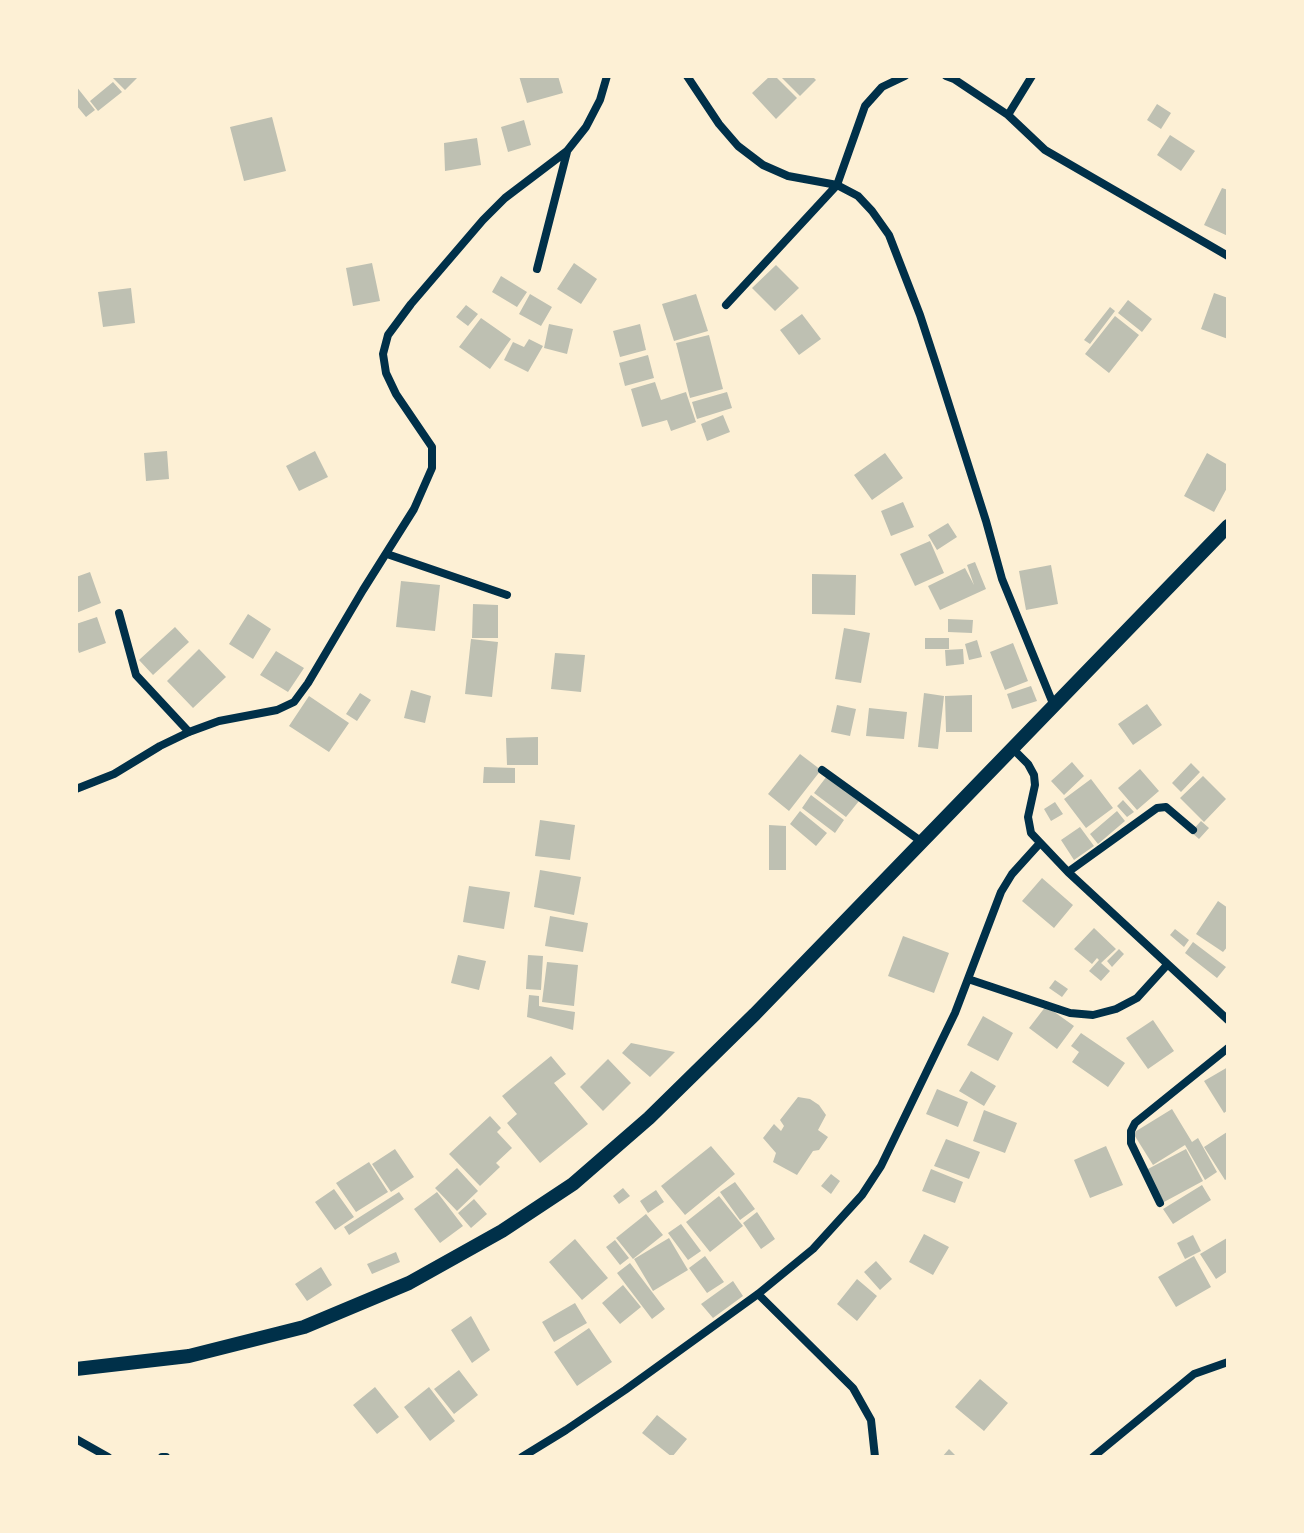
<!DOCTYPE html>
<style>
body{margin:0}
#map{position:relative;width:1304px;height:1533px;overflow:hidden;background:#fdf0d5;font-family:"Nunito Sans",sans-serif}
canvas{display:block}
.frame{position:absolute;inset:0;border:78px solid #fdf0d5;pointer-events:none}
</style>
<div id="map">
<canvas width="1304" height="1533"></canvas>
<div class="frame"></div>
</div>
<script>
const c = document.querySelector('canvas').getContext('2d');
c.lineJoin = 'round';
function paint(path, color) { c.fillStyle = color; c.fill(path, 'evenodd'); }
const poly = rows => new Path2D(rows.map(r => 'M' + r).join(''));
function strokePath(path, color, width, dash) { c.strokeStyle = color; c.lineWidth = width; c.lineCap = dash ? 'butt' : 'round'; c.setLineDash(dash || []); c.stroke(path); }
const building = poly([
 [111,76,134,76,137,78,125,90],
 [519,76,558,76,563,93,527,103],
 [770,76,775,76,797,98,776,119,752,93],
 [780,76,812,76,816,80,800,96],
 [113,82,122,92,98,111,90,101],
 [76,86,95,110,86,117,76,105],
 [1157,104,1171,113,1161,129,1147,120],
 [272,117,286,171,244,181,230,127],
 [524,120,531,145,508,152,501,127],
 [1170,135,1195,151,1181,171,1157,155],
 [477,138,481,165,445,171,444,143],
 [1222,188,1228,190,1228,236,1204,225],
 [372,263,380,301,353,306,346,268],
 [574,263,597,279,581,304,557,289],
 [776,265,799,288,775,311,752,288],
 [501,276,527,292,517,307,492,292],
 [131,288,135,323,103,327,98,292],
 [1214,293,1228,298,1228,339,1201,329],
 [530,294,552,307,541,326,519,314],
 [696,294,708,331,674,341,662,304],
 [1128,300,1152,319,1142,332,1118,313],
 [466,305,478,314,468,326,456,317],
 [1110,307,1115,311,1090,344,1084,340],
 [802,314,821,339,799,355,780,330],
 [1115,316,1139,335,1109,373,1085,354],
 [481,318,511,339,490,369,459,347],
 [549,324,573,329,567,354,544,348],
 [640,324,646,350,620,357,613,331],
 [709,335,723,389,690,398,676,343],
 [529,339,543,346,528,372,504,360,513,342,524,347],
 [648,355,654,378,625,386,619,363],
 [655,382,661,400,686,392,696,422,671,431,667,420,642,427,631,389],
 [727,392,732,408,697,419,692,402],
 [723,415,730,432,707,441,701,424],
 [167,451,169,479,146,481,144,453],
 [315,451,328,477,299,491,286,466],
 [885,453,903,478,872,500,854,475],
 [1207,453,1228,465,1228,486,1214,512,1184,496],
 [903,502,914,527,891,536,881,511],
 [948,523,957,537,937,550,928,535],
 [930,541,944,573,915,586,900,554],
 [975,562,986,589,940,610,928,586,965,568,974,585,967,565],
 [1051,565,1058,604,1026,610,1019,571],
 [90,572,101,603,76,613,76,577],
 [812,574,856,575,855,615,812,614],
 [401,581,440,585,435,631,396,627],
 [473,604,498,605,498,638,472,638],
 [248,614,271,629,253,659,229,644],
 [97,617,106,643,79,653,76,644,76,624],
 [948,619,973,620,972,633,948,632],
 [175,627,189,642,153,675,139,660],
 [844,628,870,633,861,683,835,679],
 [925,638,949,638,949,649,925,649],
 [471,639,498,642,492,697,465,694],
 [977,640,982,657,969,660,965,644],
 [1013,643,1028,681,1005,690,990,652],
 [199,649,226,677,193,708,167,681],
 [963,649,964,664,946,666,945,650],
 [276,651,304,668,288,692,260,675],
 [555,653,585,655,581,692,551,689],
 [1031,686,1037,701,1012,709,1007,694],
 [411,690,431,696,425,723,404,718],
 [360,693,371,700,357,721,346,714],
 [924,693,944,696,938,749,918,747],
 [972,695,972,732,946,732,945,696],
 [309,696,349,723,329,752,289,726],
 [1147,704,1162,725,1133,745,1118,724],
 [837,705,856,709,850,736,831,732],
 [869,708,907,712,904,739,866,736],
 [538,737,538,765,507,765,506,738],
 [800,754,821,770,789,811,768,794],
 [1072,762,1084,776,1064,795,1051,781],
 [1191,763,1200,772,1181,792,1172,783],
 [484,767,515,768,515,783,483,783],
 [1140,769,1159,791,1137,810,1118,788],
 [827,776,859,801,846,817,814,793],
 [1203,776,1226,799,1204,822,1180,798],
 [1091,779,1113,808,1086,828,1064,799],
 [811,795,844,820,835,833,802,808],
 [1123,800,1134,812,1127,817,1117,806],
 [1055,802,1063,814,1051,821,1044,809],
 [800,811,827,833,816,846,790,824],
 [1117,811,1125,821,1098,844,1090,834],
 [540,820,575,825,570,860,535,856],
 [1201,821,1209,828,1199,839,1191,832],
 [769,825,786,826,786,870,769,870],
 [1080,827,1094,846,1074,860,1061,840],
 [540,870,581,877,574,915,534,907],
 [1042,878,1073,905,1054,928,1022,901],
 [469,886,510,892,504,929,463,922],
 [1218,901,1228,908,1228,946,1223,952,1196,934],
 [550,916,588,923,583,952,545,946],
 [1094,928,1116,949,1101,963,1110,971,1101,981,1089,971,1099,960,1097,958,1092,964,1074,949],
 [1175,929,1189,940,1184,947,1170,935],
 [903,936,949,953,934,993,888,976],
 [1193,942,1226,967,1217,978,1185,953],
 [1119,949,1124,954,1112,967,1107,961],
 [458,955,486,961,479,990,451,983],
 [528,955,543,956,541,990,526,989],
 [547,962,578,965,574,1006,542,1002],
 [1055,980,1068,989,1062,997,1049,988],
 [529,995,539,996,539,1006,575,1012,573,1030,527,1017],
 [1046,1006,1074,1026,1057,1049,1029,1028],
 [983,1016,1013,1033,998,1061,967,1045],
 [1153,1020,1174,1051,1148,1069,1126,1038],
 [1081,1033,1125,1063,1108,1087,1072,1062,1079,1052,1071,1046],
 [631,1043,675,1052,650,1077,622,1053],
 [551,1056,566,1074,554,1083,588,1124,540,1163,507,1123,517,1114,502,1096],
 [608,1059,631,1083,603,1111,580,1087],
 [1228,1067,1228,1110,1224,1113,1204,1081],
 [971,1071,996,1086,984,1106,959,1091],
 [937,1089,968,1102,958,1127,926,1114],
 [798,1097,810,1099,819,1105,826,1115,818,1130,828,1137,819,1150,813,1151,797,1175,773,1162,776,1153,763,1138,774,1124,781,1131,784,1126,780,1120],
 [1172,1109,1192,1142,1198,1138,1217,1172,1205,1180,1185,1145,1153,1165,1133,1133],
 [984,1110,1017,1123,1005,1153,973,1141],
 [490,1116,501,1128,497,1132,512,1148,496,1163,500,1167,480,1186,449,1154],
 [1227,1132,1228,1178,1225,1180,1204,1147],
 [946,1139,980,1152,969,1179,934,1166],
 [711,1146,735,1174,685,1215,661,1186],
 [1106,1146,1123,1185,1090,1198,1074,1160],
 [395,1149,414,1177,391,1192,372,1164],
 [1186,1149,1203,1181,1164,1202,1146,1170],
 [369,1162,388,1192,356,1212,336,1183],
 [457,1168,478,1191,457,1211,435,1188],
 [931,1169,963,1182,955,1203,922,1191],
 [831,1174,840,1181,831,1194,821,1186],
 [735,1182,755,1209,740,1220,720,1192],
 [1202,1185,1211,1200,1173,1224,1163,1209],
 [623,1188,630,1196,619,1204,613,1196],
 [334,1189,354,1217,335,1230,315,1202],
 [656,1190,664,1202,648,1213,640,1201],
 [399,1192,404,1199,349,1235,344,1227],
 [437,1192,463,1226,440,1243,414,1209],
 [719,1196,743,1226,710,1252,686,1222],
 [474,1199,487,1214,471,1228,458,1213],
 [757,1212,775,1239,761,1249,743,1223],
 [646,1214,663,1235,633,1259,616,1238],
 [681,1224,701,1251,688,1260,668,1233],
 [924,1234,949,1247,933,1275,909,1262],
 [1193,1235,1201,1251,1185,1259,1177,1243],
 [669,1238,688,1270,653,1291,634,1259],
 [1227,1238,1228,1271,1216,1279,1200,1254],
 [575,1239,608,1278,582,1300,549,1262],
 [615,1240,629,1258,620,1265,606,1247],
 [396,1252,400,1262,372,1274,367,1264],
 [705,1256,724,1282,707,1293,689,1268],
 [1194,1256,1211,1287,1176,1307,1158,1277],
 [876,1261,892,1279,880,1290,864,1272],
 [630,1263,665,1309,652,1319,617,1273],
 [321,1267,332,1285,307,1301,295,1284],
 [857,1279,877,1296,857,1321,837,1304],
 [733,1281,743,1296,713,1318,701,1304],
 [623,1285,641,1307,620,1324,602,1303],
 [575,1303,587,1323,554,1342,542,1322],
 [471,1316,490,1350,472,1363,451,1330],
 [589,1328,612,1362,577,1386,554,1352],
 [459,1370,478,1395,454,1414,434,1389],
 [980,1379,1008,1403,984,1431,955,1407],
 [375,1387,399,1417,377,1434,353,1405],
 [429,1387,455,1421,430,1441,404,1407],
 [657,1415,687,1439,672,1457,642,1433],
 [949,1449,957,1457,942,1457]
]);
const minor = poly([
 [687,76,719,124,738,146,763,165,788,176,837,185,858,196,872,211,889,235,920,315,937,367,986,521,1002,579,1054,706],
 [946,76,954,79,1008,115,1045,150,1228,256],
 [1008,115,1032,76],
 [537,269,567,152],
 [726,305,837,185,865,106,882,87,905,76],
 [387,554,507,595],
 [119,613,136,675,189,732],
 [1013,749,1028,764,1034,775,1035,785,1028,817,1031,833,1068,872,1228,1020],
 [822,770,922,842],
 [76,789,114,774,160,746,189,732,219,721,277,710,294,702,308,683,363,590,414,509,432,468,432,447,396,394,386,373,383,354,388,335,411,304,483,220,505,198,567,151,586,127,600,100,607,76],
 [1068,872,1157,808,1166,807,1193,830],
 [968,979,1070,1013,1093,1015,1116,1009,1137,998,1167,965],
 [1160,1203,1131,1143,1131,1131,1135,1123,1228,1048],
 [758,1294,853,1388,871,1420,875,1457],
 [76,1439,108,1457],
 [162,1457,166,1457],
 [522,1457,566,1430,625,1390,758,1294,813,1249,862,1195,881,1166,955,1013,1001,892,1012,874,1040,843],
 [1093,1457,1194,1374,1228,1362]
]);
const primary = poly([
 [76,1369,189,1356,304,1327,409,1283,502,1231,573,1184,649,1118,755,1014,1228,526]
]);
paint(building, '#bec0b2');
strokePath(minor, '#003049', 8);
strokePath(primary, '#003049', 14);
</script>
